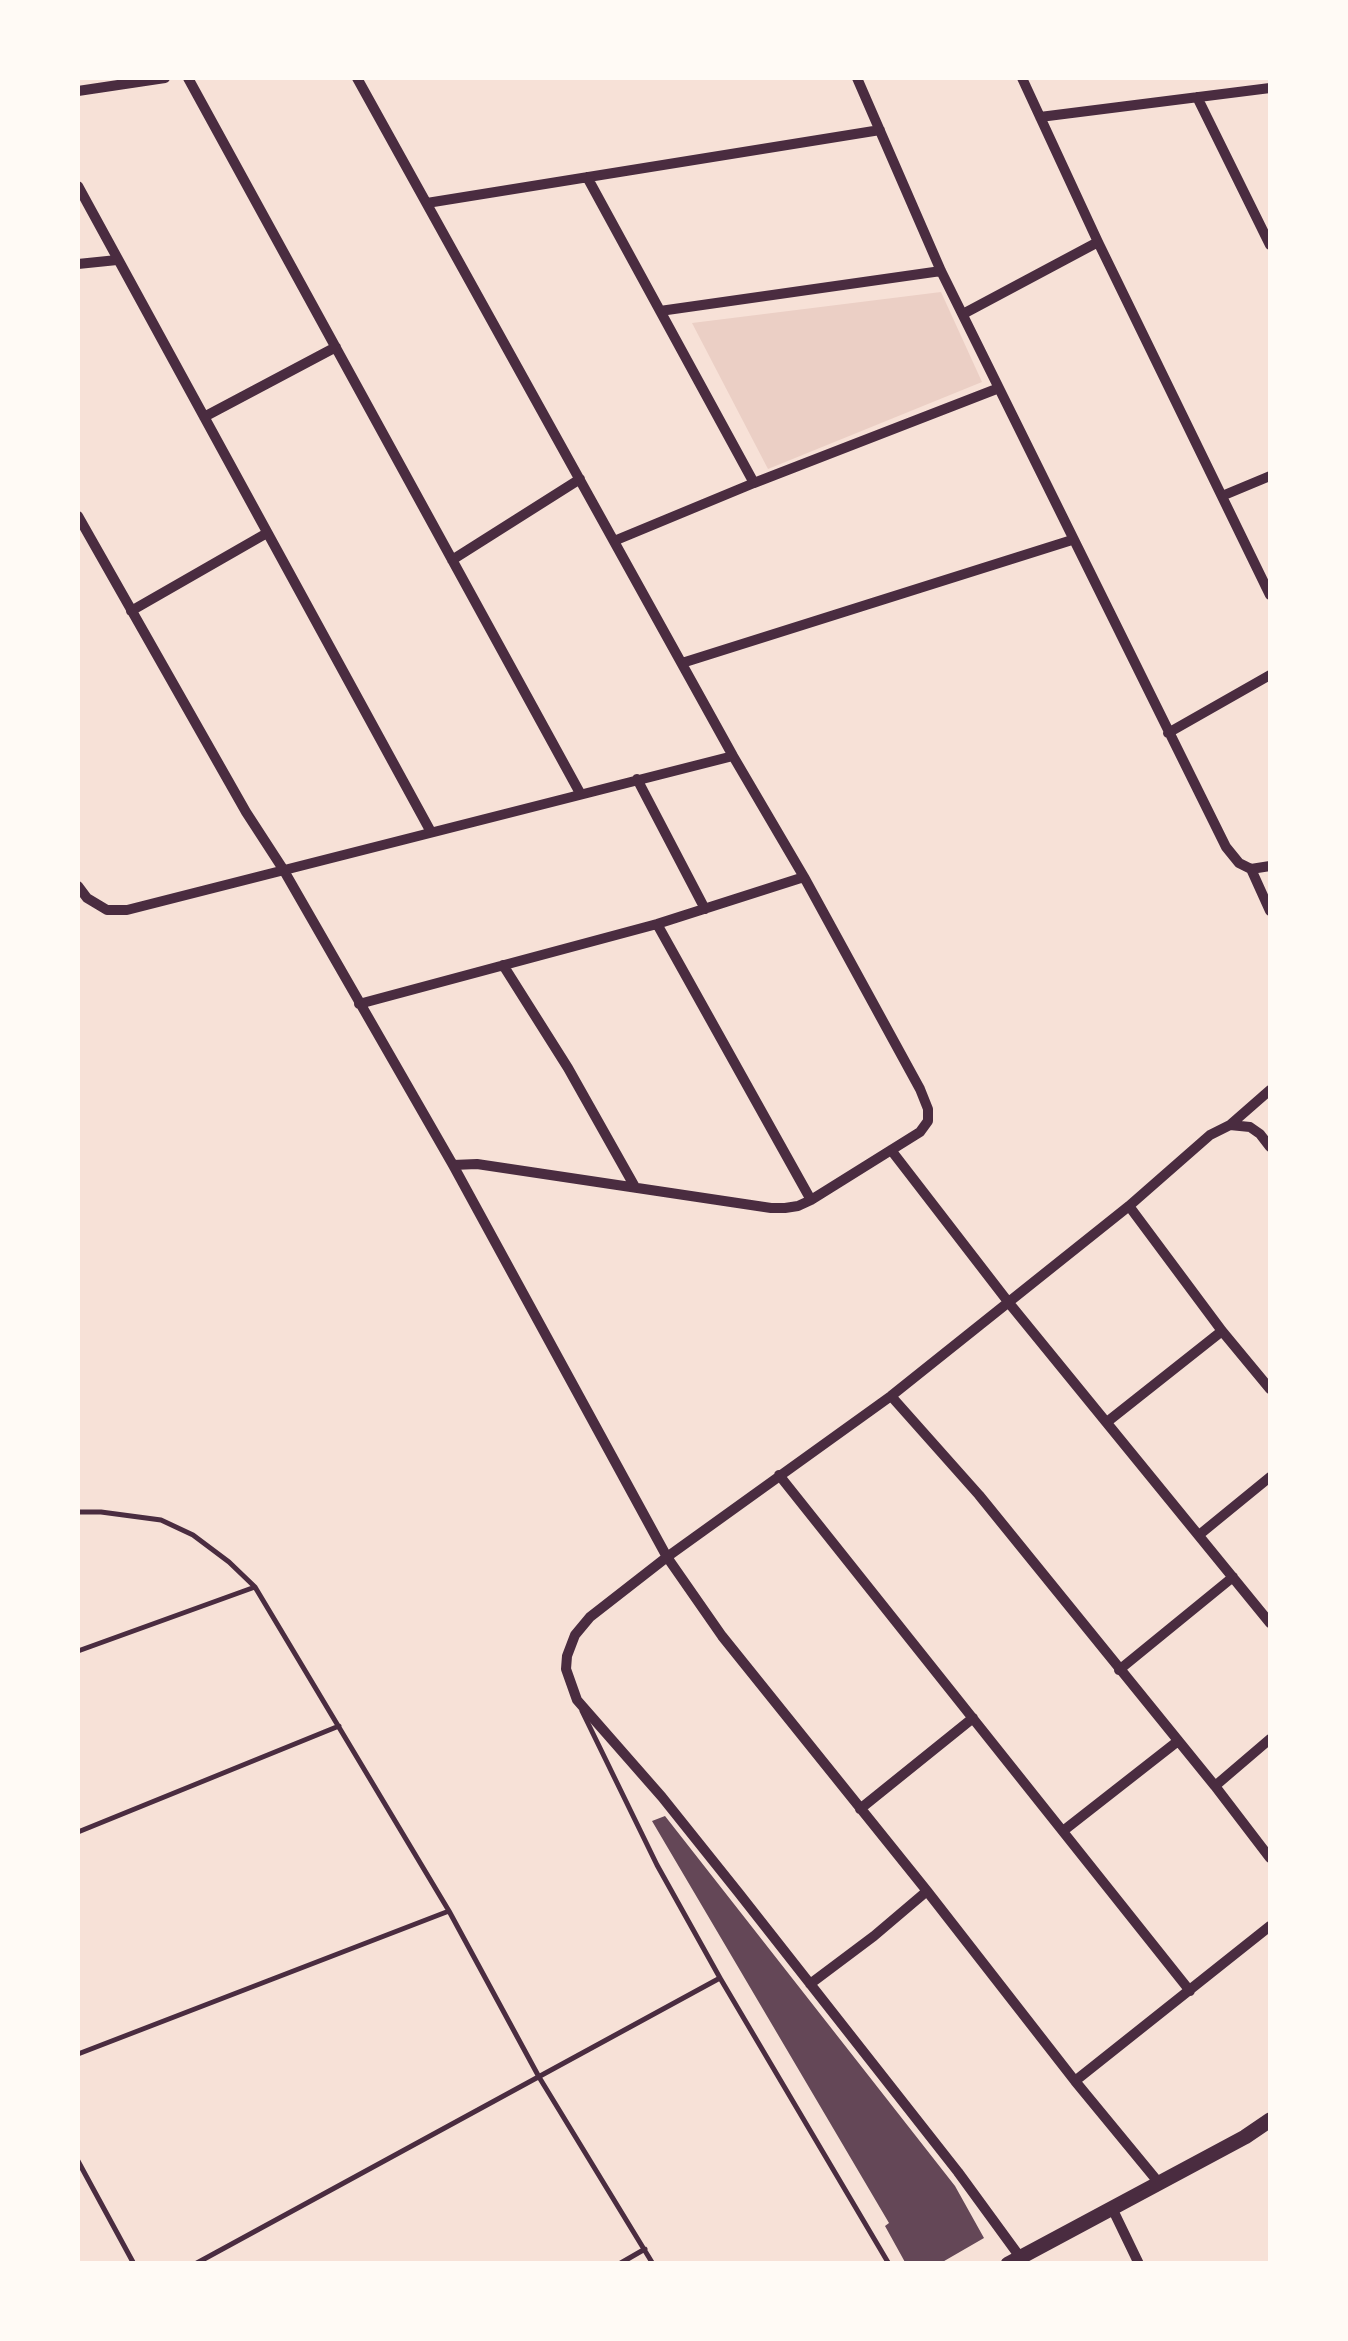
<!DOCTYPE html>
<style>
body{margin:0}
#map{position:relative;width:1348px;height:2341px;overflow:hidden;background:#f7e1d7;font-family:"IBM Plex Sans",sans-serif}
canvas{display:block}
.frame{position:absolute;inset:0;border:80px solid #fffaf5;pointer-events:none}
</style>
<div id="map">
<canvas width="1348" height="2341"></canvas>
<div class="frame"></div>
</div>
<script>
const c = document.querySelector('canvas').getContext('2d');
c.lineJoin = 'round';
function paint(path, color) { c.fillStyle = color; c.fill(path, 'evenodd'); }
const poly = rows => new Path2D(rows.map(r => 'M' + r).join(''));
function strokePath(path, color, width, dash) { c.strokeStyle = color; c.lineWidth = width; c.lineCap = dash ? 'butt' : 'round'; c.setLineDash(dash || []); c.stroke(path); }
const green = poly([
 [941,292,982,382,768,469,692,323]
]);
const building = poly([
 [665,1816,955,2186,984,2238,939,2264,906,2264,885,2226,889,2223,652,1821]
]);
const service = poly([
 [78,1512,101,1512,161,1520,193,1535,229,1562,255,1587,449,1911,539,2077,653,2264],
 [78,1651,255,1587],
 [582,1711,657,1865,720,1978,889,2264],
 [78,1832,339,1726],
 [78,2054,449,1911],
 [78,2161,134,2264],
 [195,2264,720,1978],
 [619,2264,645,2249]
]);
const minor = poly([
 [188,78,580,793],
 [357,78,733,756,804,877,920,1089,928,1109,928,1121,920,1132,811,1200,798,1206,785,1208,771,1208,477,1164,453,1165],
 [857,78,941,271,1226,847,1239,863,1251,869,1270,866],
 [1022,78,1098,242,1270,595],
 [78,91,165,78],
 [1197,97,1270,245],
 [1040,117,1270,88],
 [587,177,754,483],
 [78,186,431,832],
 [427,203,880,130],
 [78,264,117,260],
 [660,311,941,271],
 [963,314,1098,242],
 [204,417,336,347],
 [1222,496,1270,476],
 [78,516,246,812,283,869,453,1165,667,1557,722,1636,927,1891,1075,2081,1159,2183],
 [614,541,754,483,999,388],
 [452,560,580,479],
 [131,611,267,533],
 [682,663,1072,540],
 [1168,733,1270,675],
 [637,779,705,909],
 [1251,869,1270,911],
 [78,886,87,898,107,910,127,910,733,756],
 [657,924,811,1200],
 [503,965,568,1068,635,1187],
 [359,1004,657,924,804,877],
 [1230,1125,1270,1090],
 [891,1150,1009,1303,1270,1623],
 [1129,1206,1222,1331,1270,1389],
 [891,1396,979,1495,1215,1786,1270,1858],
 [1107,1422,1222,1331],
 [779,1475,1190,1991],
 [1199,1535,1270,1477],
 [1119,1670,1233,1577],
 [1215,1786,1270,1739],
 [860,1809,973,1718],
 [1063,1831,1178,1741],
 [810,1984,874,1936,927,1891],
 [1075,2081,1270,1926],
 [1112,2208,1139,2264],
 [1020,2257,958,2172,738,1892,662,1797,577,1700,566,1669,567,1656,575,1635,590,1617,667,1557,891,1396,1129,1206,1210,1135,1230,1125,1250,1127,1260,1134,1270,1147]
]);
const secondary = poly([
 [1008,2264,1245,2137,1270,2120]
]);
paint(green, '#ebcfc5');
paint(building, '#644757');
strokePath(service, '#4a2c40', 5);
strokePath(minor, '#4a2c40', 10);
strokePath(secondary, '#4a2c40', 15);
</script>
